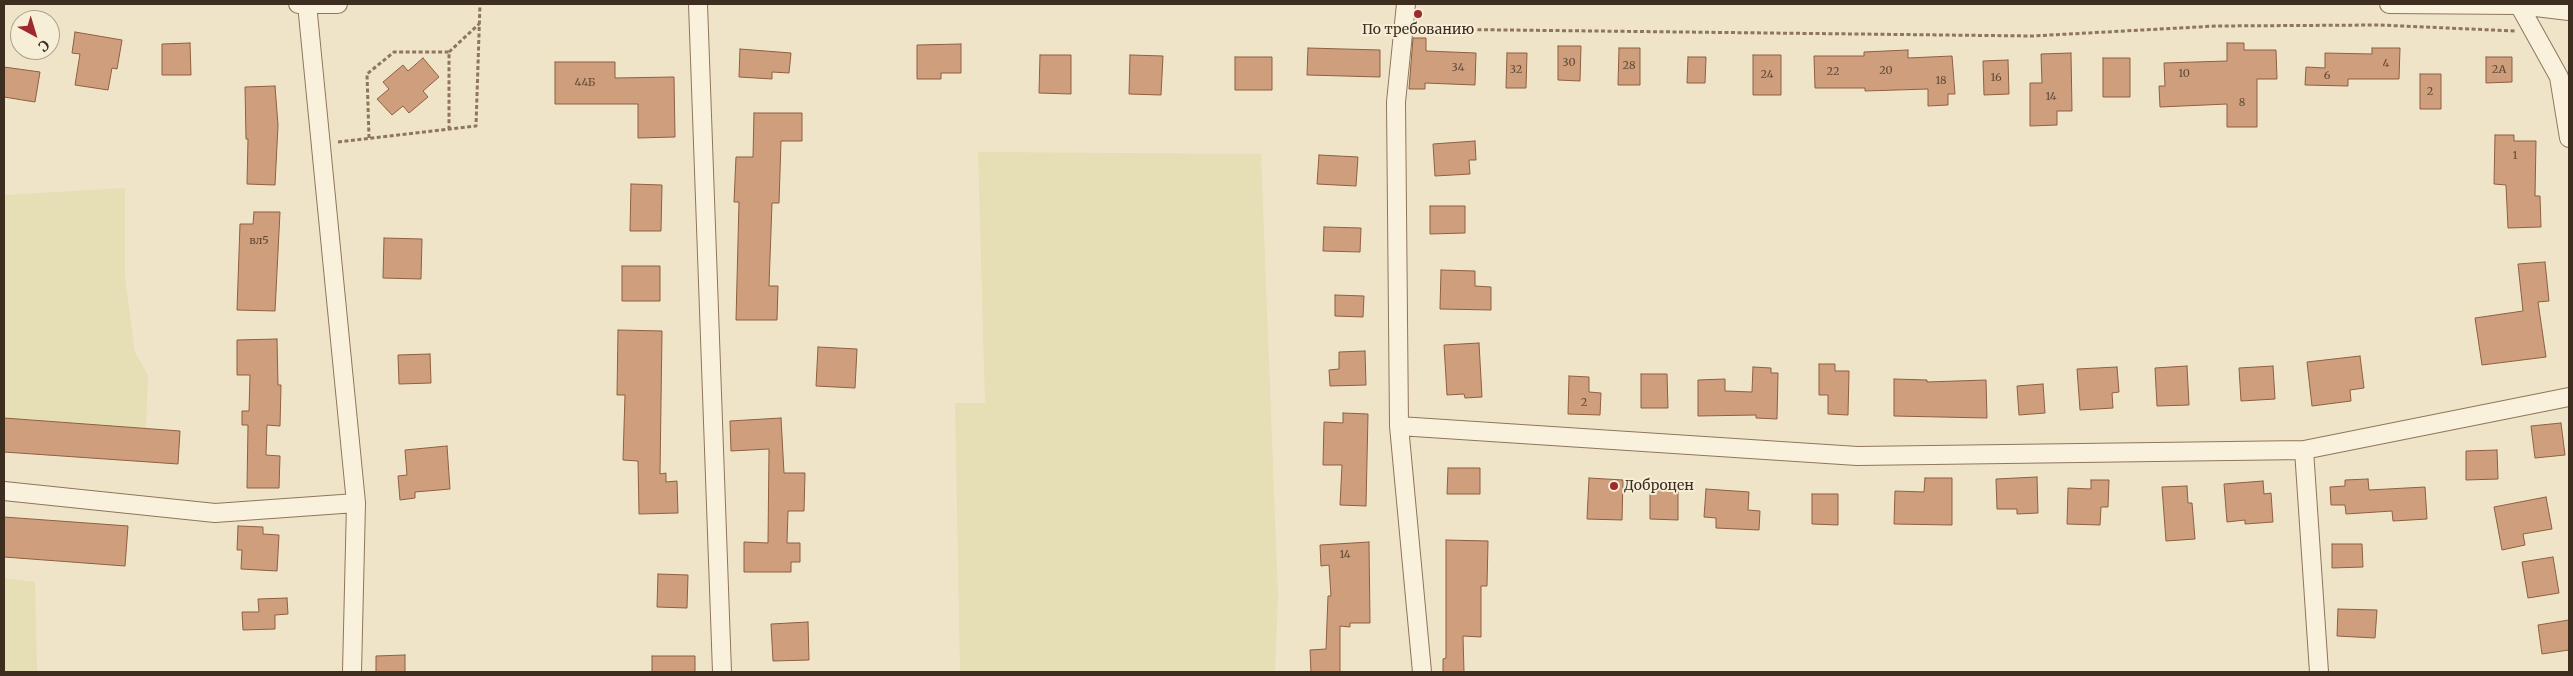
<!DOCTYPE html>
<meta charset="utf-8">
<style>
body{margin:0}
#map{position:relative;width:2573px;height:676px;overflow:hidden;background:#f0e4c8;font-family:Merriweather,serif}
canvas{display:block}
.frame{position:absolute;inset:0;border:5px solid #3d2e20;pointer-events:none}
.north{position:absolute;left:10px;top:10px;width:50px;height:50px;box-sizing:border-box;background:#f7eed8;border:1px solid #ada18e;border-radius:50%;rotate:141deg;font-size:14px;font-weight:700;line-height:20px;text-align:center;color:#3d2e20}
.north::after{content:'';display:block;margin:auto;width:18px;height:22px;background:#9e2a2b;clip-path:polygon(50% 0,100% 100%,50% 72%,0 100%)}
</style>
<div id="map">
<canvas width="2573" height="676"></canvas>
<div class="frame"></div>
<div class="north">С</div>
</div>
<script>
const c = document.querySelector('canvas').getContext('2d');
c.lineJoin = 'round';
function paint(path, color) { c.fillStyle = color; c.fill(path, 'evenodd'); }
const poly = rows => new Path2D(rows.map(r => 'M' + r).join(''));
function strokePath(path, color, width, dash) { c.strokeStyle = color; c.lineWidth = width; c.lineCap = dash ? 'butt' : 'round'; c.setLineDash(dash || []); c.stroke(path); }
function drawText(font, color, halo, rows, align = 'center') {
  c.font = font + ' Merriweather,serif'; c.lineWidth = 4; c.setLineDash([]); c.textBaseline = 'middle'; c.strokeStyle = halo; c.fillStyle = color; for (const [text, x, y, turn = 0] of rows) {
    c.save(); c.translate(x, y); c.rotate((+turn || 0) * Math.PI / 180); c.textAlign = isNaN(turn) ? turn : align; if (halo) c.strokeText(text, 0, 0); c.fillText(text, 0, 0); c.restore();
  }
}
const farmland = poly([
 [978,152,1261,154,1278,595,1275,672,960,672,955,403,985,403],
 [125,188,125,278,135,352,148,375,146,429,4,418,4,195],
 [4,578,35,582,37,672,4,672]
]);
const building = poly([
 [75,32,122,40,117,69,112,68,108,90,75,85,80,54,72,53,75,32],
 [1413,38,1426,38,1426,51,1476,53,1475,85,1425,83,1425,89,1409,89,1413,38],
 [190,43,191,75,162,75,162,44,190,43],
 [2227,43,2244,43,2244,50,2276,50,2277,79,2257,79,2257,127,2227,127,2227,104,2160,107,2159,86,2165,86,2164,63,2227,61,2227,43],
 [961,44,961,73,941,73,941,79,917,79,917,45,961,44],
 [1558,46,1581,46,1580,81,1558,80,1558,46],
 [1308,48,1380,50,1380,77,1307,75,1308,48],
 [1619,48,1640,48,1640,85,1618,85,1619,48],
 [2372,48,2400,48,2399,79,2348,79,2348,86,2305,85,2306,67,2325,68,2325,53,2372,54,2372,48],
 [740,49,791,53,789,73,772,72,772,79,739,77,740,49],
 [1908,50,1908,58,1952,56,1955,94,1948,94,1948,105,1928,106,1928,89,1865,91,1865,88,1815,88,1814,56,1864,56,1864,52,1908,50],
 [1507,53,1527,53,1526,88,1506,88,1507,53],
 [2071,53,2072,111,2057,111,2057,125,2030,126,2030,83,2042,83,2041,54,2071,53],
 [1040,55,1071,55,1071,94,1039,93,1040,55],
 [1130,55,1163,56,1161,95,1129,94,1130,55],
 [1753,55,1781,55,1781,95,1753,95,1753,55],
 [1235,57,1272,57,1272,90,1235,90,1235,57],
 [1688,57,1706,57,1705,83,1687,83,1688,57],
 [2486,57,2512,57,2512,82,2486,83,2486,57],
 [423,58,439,77,423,91,428,97,409,113,403,106,392,115,377,99,389,89,383,82,403,65,408,71,423,58],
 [2103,58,2130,58,2130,97,2103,97,2103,58],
 [2008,60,2009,94,1984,95,1983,61,2008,60],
 [555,62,615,62,615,78,674,77,675,137,638,138,638,104,555,104,555,62],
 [4,67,40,72,35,102,4,97,4,67],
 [2420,74,2441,74,2441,109,2420,109,2420,74],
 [275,86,278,125,275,185,247,184,248,139,246,139,245,87,275,86],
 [754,113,802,113,802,141,781,141,779,203,772,203,769,286,778,286,777,320,736,320,739,202,734,202,736,157,753,157,754,113],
 [2495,135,2514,135,2514,141,2536,141,2535,196,2540,196,2541,227,2508,228,2506,185,2494,184,2495,135],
 [1475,141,1476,160,1469,160,1470,174,1435,176,1433,144,1475,141],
 [1319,155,1358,157,1356,186,1317,184,1319,155],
 [631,184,662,185,661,231,630,231,631,184],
 [1430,206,1465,206,1465,233,1430,234,1430,206],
 [254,212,280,212,275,311,237,310,240,224,253,224,254,212],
 [1324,227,1361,228,1360,252,1323,251,1324,227],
 [384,238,422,239,421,279,383,278,384,238],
 [2545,262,2549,301,2538,302,2546,357,2482,365,2475,318,2523,311,2518,264,2545,262],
 [622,266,660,266,660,301,622,301,622,266],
 [1441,270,1475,271,1475,286,1491,287,1491,310,1440,309,1441,270],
 [1335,295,1364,296,1363,317,1335,316,1335,295],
 [618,330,662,331,660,474,666,473,666,482,677,481,678,513,639,514,638,461,623,460,625,395,617,395,618,330],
 [277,339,278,385,281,385,280,426,267,425,266,455,280,456,279,488,247,488,248,425,242,425,242,411,249,411,250,375,237,375,237,340,277,339],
 [1479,343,1482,397,1465,398,1464,394,1447,395,1444,345,1479,343],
 [818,347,857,349,855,388,816,386,818,347],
 [1365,351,1366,385,1330,386,1329,370,1339,369,1339,352,1365,351],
 [430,354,431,383,399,384,398,355,430,354],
 [2360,356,2364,388,2350,390,2351,401,2312,406,2307,362,2360,356],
 [1819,364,1835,364,1835,371,1849,371,1848,415,1828,414,1828,395,1819,395,1819,364],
 [2187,366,2189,405,2157,406,2155,368,2187,366],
 [2273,366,2275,399,2241,401,2239,368,2273,366],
 [1753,367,1771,368,1771,373,1778,373,1777,419,1756,418,1756,415,1698,416,1698,380,1725,379,1725,391,1752,392,1753,367],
 [2117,367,2119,392,2112,393,2113,408,2080,410,2077,369,2117,367],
 [1641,374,1667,374,1668,408,1641,408,1641,374],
 [1569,376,1589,377,1589,392,1601,393,1600,415,1568,414,1569,376],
 [1894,379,1927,380,1927,382,1986,380,1987,418,1894,416,1894,379],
 [2043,384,2045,413,2019,415,2017,386,2043,384],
 [1343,413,1368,414,1366,506,1340,505,1342,465,1323,465,1324,422,1343,423,1343,413],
 [4,418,180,431,178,464,4,452,4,418],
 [781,418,784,473,805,473,804,511,788,511,787,543,800,543,800,562,791,562,791,572,744,572,744,542,768,543,769,449,731,451,730,421,781,418],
 [2561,423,2565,455,2535,458,2531,426,2561,423],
 [447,446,450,489,415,492,415,498,400,500,398,476,407,475,405,450,447,446],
 [2497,450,2498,479,2466,480,2466,451,2497,450],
 [1448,468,1480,468,1480,494,1447,494,1448,468],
 [2037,477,2038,513,2017,514,2017,509,1997,509,1996,479,2037,477],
 [1589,478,1623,480,1622,520,1587,519,1589,478],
 [1925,478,1952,478,1952,525,1894,524,1895,491,1924,492,1925,478],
 [2368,479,2369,490,2425,487,2427,519,2393,521,2392,511,2346,514,2345,505,2331,505,2330,487,2345,486,2345,480,2368,479],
 [2091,480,2109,480,2108,507,2101,507,2100,525,2067,524,2068,488,2091,489,2091,480],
 [2263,481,2264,494,2271,493,2273,522,2245,524,2245,520,2227,522,2224,484,2263,481],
 [2187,486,2188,503,2192,503,2195,539,2166,541,2162,487,2187,486],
 [1650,488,1678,488,1678,520,1650,519,1650,488],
 [1706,489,1749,492,1748,510,1760,511,1759,530,1716,528,1716,518,1704,517,1706,489],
 [1812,494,1838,494,1838,525,1812,524,1812,494],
 [2546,497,2552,529,2523,534,2525,545,2502,550,2494,507,2546,497],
 [4,517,128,526,125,566,4,557,4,517],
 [238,526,263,527,263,534,279,535,277,571,241,569,242,550,237,550,238,526],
 [1446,540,1488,541,1487,586,1481,586,1481,637,1463,636,1464,672,1443,672,1443,659,1446,658,1446,540],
 [1369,542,1370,623,1350,623,1350,627,1340,626,1340,672,1311,672,1310,650,1326,649,1328,596,1331,596,1329,565,1321,566,1320,545,1369,542],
 [2332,544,2362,544,2363,567,2332,568,2332,544],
 [2553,557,2559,593,2528,598,2522,562,2553,557],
 [658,574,688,575,687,608,657,607,658,574],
 [287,598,288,614,275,615,275,629,243,630,242,612,259,612,258,599,287,598],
 [2338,609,2377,610,2375,638,2337,636,2338,609],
 [2569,620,2569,650,2542,654,2538,625,2569,620],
 [808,622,809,660,773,661,771,624,808,622],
 [405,655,405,672,376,672,376,656,405,655],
 [652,656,695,656,695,672,652,672,652,656]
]);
const path = poly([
 [1419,29,2032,36,2216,26,2379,25,2515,31],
 [449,52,479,24],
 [369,138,367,74,394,52,449,52,449,129],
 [338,142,476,126,480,4]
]);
const minor = poly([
 [298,4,338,4],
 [307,4,356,503,352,672],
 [698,4,722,672],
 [1406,4,1396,102,1399,426,1422,672],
 [2389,4,2519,5,2569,11],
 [2519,5,2559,77,2569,138],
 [1399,426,1857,456,2304,450,2569,397],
 [2304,450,2319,672],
 [4,491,215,513,356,503]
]);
const markers = [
 [1418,14,5,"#9e2a2b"],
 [1614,486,5,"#9e2a2b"]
];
const numberNames = [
 ["30",1569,63],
 ["4",2386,64],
 ["28",1629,66],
 ["34",1458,68],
 ["32",1516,70],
 ["2А",2499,70],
 ["20",1886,71],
 ["22",1833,72],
 ["10",2184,74],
 ["24",1767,75],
 ["6",2327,76],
 ["16",1996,78],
 ["18",1941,81],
 ["44Б",585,83],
 ["2",2430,92],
 ["14",2051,97],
 ["8",2242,103],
 ["1",2515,156],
 ["вл5",259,241],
 ["2",1584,403],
 ["14",1345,555]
];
const poiNames = [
 ["По требованию",1418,30],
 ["Доброцен",1624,486,"left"]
];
paint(farmland, '#e6deb5');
paint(building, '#cf9f7d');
strokePath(building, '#8d5f41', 1);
strokePath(minor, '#8d765c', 20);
strokePath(path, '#8d765c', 3, [4, 2.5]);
strokePath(minor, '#faf1dc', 18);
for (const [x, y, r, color] of markers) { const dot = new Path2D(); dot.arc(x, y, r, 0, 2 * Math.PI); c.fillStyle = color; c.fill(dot); strokePath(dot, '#f7eed8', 2); }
drawText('11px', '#624a37', null, numberNames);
drawText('14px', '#3d2e20', '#f7eed8', poiNames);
</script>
